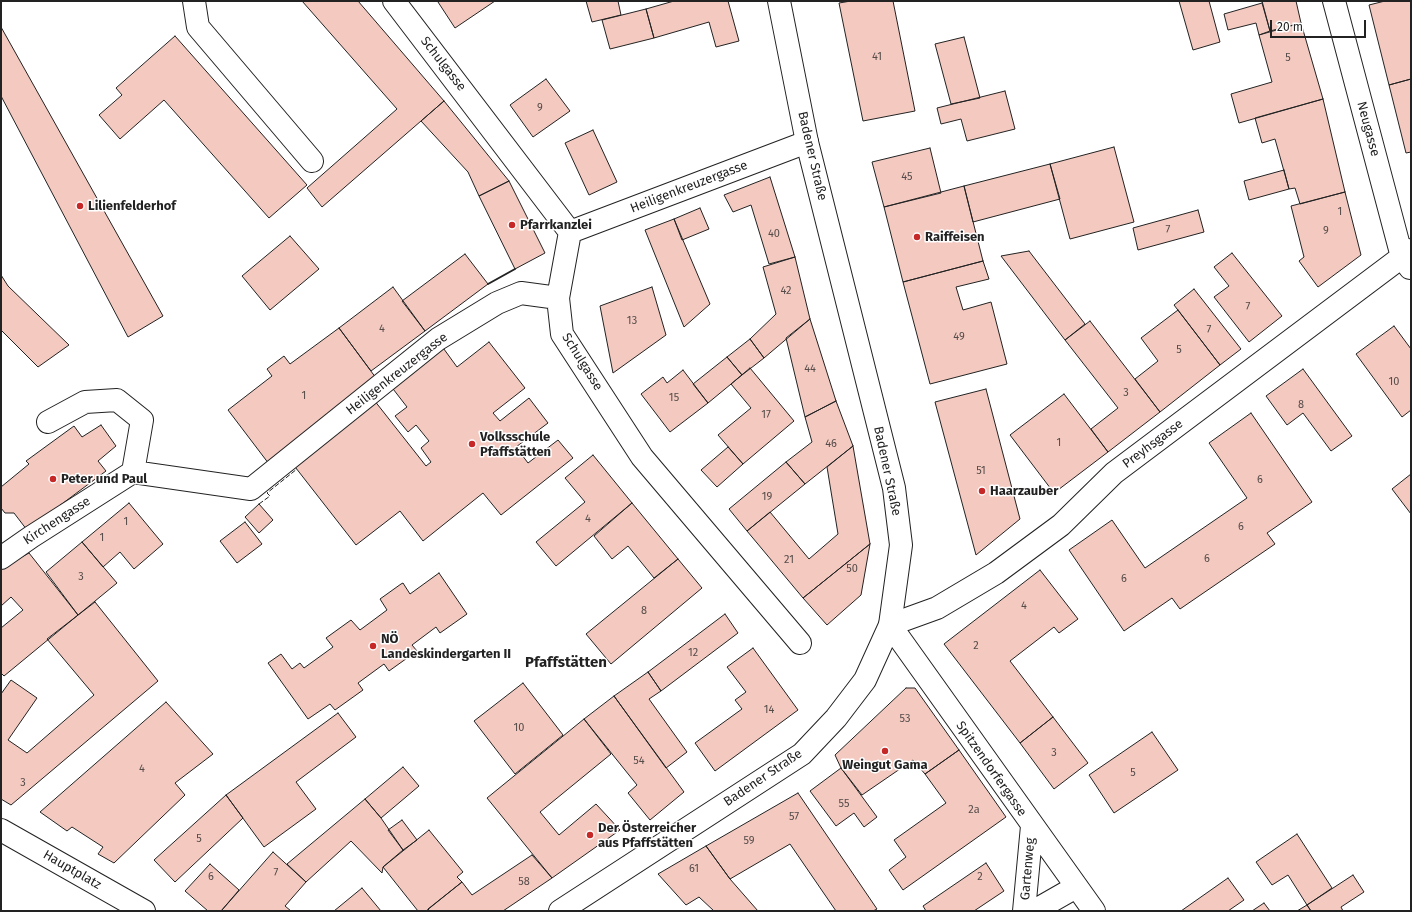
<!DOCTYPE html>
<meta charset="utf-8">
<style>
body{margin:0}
#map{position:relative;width:1412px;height:912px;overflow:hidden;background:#fff;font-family:"Fira Sans",sans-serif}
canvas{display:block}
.frame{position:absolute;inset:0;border:2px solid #222;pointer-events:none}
.scale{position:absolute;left:1270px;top:20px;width:96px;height:18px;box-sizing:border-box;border:2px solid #222;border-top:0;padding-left:5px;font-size:12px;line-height:14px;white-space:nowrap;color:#222;-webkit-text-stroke:3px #fff;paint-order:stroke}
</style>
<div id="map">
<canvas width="1412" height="912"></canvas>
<div class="frame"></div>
<div class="scale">20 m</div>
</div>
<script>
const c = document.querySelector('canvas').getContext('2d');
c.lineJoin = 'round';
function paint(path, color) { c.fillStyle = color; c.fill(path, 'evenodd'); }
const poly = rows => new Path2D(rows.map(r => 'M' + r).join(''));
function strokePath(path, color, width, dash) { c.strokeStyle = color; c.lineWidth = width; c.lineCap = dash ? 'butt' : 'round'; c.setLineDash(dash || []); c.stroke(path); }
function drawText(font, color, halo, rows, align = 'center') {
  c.font = font + ' "Fira Sans",sans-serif'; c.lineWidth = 3; c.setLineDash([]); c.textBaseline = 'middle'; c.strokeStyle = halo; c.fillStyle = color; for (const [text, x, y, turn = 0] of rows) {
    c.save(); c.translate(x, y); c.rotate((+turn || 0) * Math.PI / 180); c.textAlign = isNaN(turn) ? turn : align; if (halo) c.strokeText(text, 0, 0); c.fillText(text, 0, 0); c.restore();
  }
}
const building = poly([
 [302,1,358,1,444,101,322,207,307,188,397,109,302,1],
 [440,1,495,1,455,28,438,2,440,1],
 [586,1,618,1,621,15,592,22,586,1],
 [674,1,728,1,739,41,716,47,709,22,654,38,646,9,674,1],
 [851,1,893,1,915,111,863,121,839,3,851,1],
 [1179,1,1209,1,1220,42,1193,50,1179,1],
 [1262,1,1296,1,1301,23,1270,31,1262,1],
 [1385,1,1411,1,1411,79,1389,85,1369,5,1385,1],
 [1262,3,1270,31,1259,35,1256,23,1228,30,1224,14,1262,3],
 [646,9,654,38,610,49,602,20,646,9],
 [1301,23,1323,99,1239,123,1231,94,1272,82,1259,35,1301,23],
 [1,27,163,316,128,337,1,96,1,27],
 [175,36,307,185,269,218,164,100,120,139,99,115,122,95,116,88,175,36],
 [964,37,980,98,951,104,935,44,964,37],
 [546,79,570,111,533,137,510,105,546,79],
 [1411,79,1411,152,1406,153,1389,85,1411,79],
 [1005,91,1015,129,967,141,961,119,941,124,937,108,1005,91],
 [1323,99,1345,192,1300,204,1295,188,1289,189,1275,139,1262,143,1255,118,1323,99],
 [444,101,509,181,479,196,468,172,421,121,444,101],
 [593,130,617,182,589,195,565,143,593,130],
 [1114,147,1134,222,1070,239,1050,164,1114,147],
 [930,148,941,193,884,207,872,162,930,148],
 [1050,164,1060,199,973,222,964,186,1050,164],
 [1284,170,1289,189,1249,200,1244,181,1284,170],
 [770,177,795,257,769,264,751,205,733,212,724,195,770,177],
 [509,181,545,253,515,269,479,196,509,181],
 [964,186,983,261,903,282,884,207,964,186],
 [1345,192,1361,255,1318,287,1299,261,1304,257,1291,206,1345,192],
 [700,208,709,229,682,240,674,219,700,208],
 [1198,210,1204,232,1138,250,1133,228,1198,210],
 [674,219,710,304,684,327,645,230,674,219],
 [290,236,319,269,270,310,242,276,290,236],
 [1029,251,1085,324,1065,340,1001,256,1029,251],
 [1232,253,1282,316,1249,342,1214,297,1229,286,1214,267,1232,253],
 [465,254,488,284,425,331,402,301,465,254],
 [795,257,810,319,764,358,750,339,776,314,763,267,795,257],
 [983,261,989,279,956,287,963,310,991,302,1007,364,930,384,903,282,983,261],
 [1,275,8,286,69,345,38,367,1,330,1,275],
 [393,287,425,331,371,371,339,328,393,287],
 [652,287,666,335,613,373,600,306,652,287],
 [1194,289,1241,349,1220,365,1174,305,1194,289],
 [1178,310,1220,365,1160,412,1135,379,1158,361,1141,338,1178,310],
 [810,319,836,401,805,417,786,338,810,319],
 [1090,321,1160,412,1108,452,1091,429,1118,408,1065,340,1090,321],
 [1394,326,1411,349,1411,410,1402,417,1356,354,1394,326],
 [339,328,379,382,269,464,228,410,272,376,267,369,284,356,290,364,339,328],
 [750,339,764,358,742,375,727,357,750,339],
 [489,342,525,388,493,413,500,421,529,398,548,423,516,447,528,463,558,440,573,458,501,515,483,493,423,541,400,511,356,545,292,463,374,400,426,466,431,462,421,448,429,441,416,425,408,432,395,416,407,407,390,385,441,345,457,367,489,342],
 [727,357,742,375,708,403,693,384,727,357],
 [750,368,794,421,743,464,718,435,751,408,731,384,750,368],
 [1303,369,1352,436,1331,451,1303,413,1287,425,1266,396,1303,369],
 [683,370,708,403,670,432,641,394,663,377,667,383,683,370],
 [986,389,1020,519,976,555,935,402,986,389],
 [1064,394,1108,452,1054,493,1010,435,1064,394],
 [836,401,853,446,805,484,786,462,812,442,805,417,836,401],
 [1251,413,1312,502,1267,533,1275,544,1180,609,1172,598,1124,631,1069,550,1112,520,1145,568,1247,498,1209,443,1251,413],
 [101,425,116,446,98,461,106,471,27,530,14,513,5,513,1,508,1,487,29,464,26,461,74,426,82,437,101,425],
 [853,446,870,544,803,598,747,531,770,512,809,559,838,534,827,467,853,446],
 [728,447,743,464,717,487,701,470,728,447],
 [593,455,632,503,556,566,536,542,585,502,565,478,593,455],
 [786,462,805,484,747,531,729,509,786,462],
 [1411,474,1411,514,1392,489,1411,474],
 [129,503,163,544,134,569,120,552,103,567,82,542,129,503],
 [632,503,678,559,654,578,628,546,612,559,594,536,632,503],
 [259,504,273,520,259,533,245,517,259,504],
 [245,522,262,544,237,563,220,541,245,522],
 [82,542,117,583,78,615,46,572,82,542],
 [870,544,861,595,827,625,803,598,870,544],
 [29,553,78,615,4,676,1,673,1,628,23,610,11,597,1,606,1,568,29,553],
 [678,559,702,588,611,664,586,634,678,559],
 [1040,570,1078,619,1059,633,1054,627,1010,661,1053,717,1020,743,944,644,1040,570],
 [439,573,467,614,440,633,436,627,412,645,417,651,389,671,384,664,358,683,363,690,335,710,330,704,308,719,268,663,281,654,292,669,300,663,304,668,333,647,326,638,351,620,360,630,387,610,380,599,401,584,403,583,410,594,439,573],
 [95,602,158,681,11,805,1,799,1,694,11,680,37,698,8,740,27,753,94,695,47,639,95,602],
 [725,614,738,633,661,691,648,672,725,614],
 [753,648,798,710,715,771,695,743,742,709,735,700,746,692,727,667,753,648],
 [648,672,661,691,649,699,687,752,666,768,614,696,648,672],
 [523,683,563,735,515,774,474,721,523,683],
 [906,688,915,688,959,750,925,774,913,760,862,795,841,768,835,755,906,688],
 [614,696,684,792,650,820,628,793,637,785,584,719,614,696],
 [166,702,213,754,175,783,185,795,114,863,98,854,103,847,72,827,67,831,40,812,166,702],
 [338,713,356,737,296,782,316,809,264,847,226,795,338,713],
 [1053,717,1088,763,1054,789,1020,743,1053,717],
 [584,719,611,754,540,812,559,835,596,804,620,830,552,878,487,798,584,719],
 [1152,732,1178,770,1114,813,1089,775,1152,732],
 [959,750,1006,817,903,890,889,870,906,857,894,840,946,803,925,774,959,750],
 [403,767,419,786,381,818,365,799,403,767],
 [841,768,877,817,864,827,854,813,836,826,810,791,841,768],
 [798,793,877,909,873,911,836,911,790,844,730,879,706,846,798,793],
 [226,795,243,818,175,882,154,860,226,795],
 [365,799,381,818,403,850,383,867,382,873,351,841,306,882,287,864,365,799],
 [402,820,417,840,403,850,388,830,402,820],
 [429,830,463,872,457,877,462,882,426,911,418,911,383,867,429,830],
 [1297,834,1332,888,1307,905,1288,875,1272,885,1256,862,1297,834],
 [706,846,730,879,758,911,714,911,699,897,686,905,658,874,706,846],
 [273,852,306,882,285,906,291,911,223,911,222,910,273,852],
 [532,855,552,878,503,911,430,911,428,909,462,882,472,895,532,855],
 [986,863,1004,891,974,911,926,911,923,906,986,863],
 [210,864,239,890,221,911,208,911,185,891,210,864],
 [1353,875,1364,892,1341,907,1343,911,1311,911,1307,905,1353,875],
 [1228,878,1244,900,1228,911,1181,911,1228,878],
 [362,888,381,911,334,911,362,888],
 [1264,903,1270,911,1252,911,1264,903],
 [1307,905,1311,911,1297,911,1307,905]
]);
const minor = poly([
 [194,1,198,27,312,161],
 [394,1,570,232,558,298,562,334,642,457,800,643],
 [1334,1,1402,257,1410,268],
 [570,232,807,142],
 [48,422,85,402,117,400,142,420,133,472,251,489,438,339,497,303,521,293,558,298],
 [1,558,31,537,133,472],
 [1,830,144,911],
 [1024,911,1032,826],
 [1034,911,1076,887],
 [1094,911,890,625,937,608,996,573,1061,525,1114,473,1411,250]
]);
const major = poly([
 [560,911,802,754,836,718,865,680,890,625,901,545,894,488,807,142,779,1]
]);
const fence = poly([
 [259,504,270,496,267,493,297,469]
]);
const wall = poly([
 [488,284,515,269]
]);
const markers = [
 [80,206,4,"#c62828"],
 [512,225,4,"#c62828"],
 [917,237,4,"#c62828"],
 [472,444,4,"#c62828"],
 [53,479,4,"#c62828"],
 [982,491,4,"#c62828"],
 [373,646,4,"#c62828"],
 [885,751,4,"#c62828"],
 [590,835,4,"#c62828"]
];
const numberNames = [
 ["41",877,57],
 ["5",1288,58],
 ["9",540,108],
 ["45",907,177],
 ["1",1340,212],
 ["7",1168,230],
 ["9",1326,231],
 ["40",774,234],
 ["42",786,291],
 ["7",1248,307],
 ["13",632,321],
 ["4",382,329],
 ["7",1209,330],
 ["49",959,337],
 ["5",1179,350],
 ["44",810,369],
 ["10",1394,382],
 ["3",1126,393],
 ["1",304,396],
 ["15",674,398],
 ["8",1301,405],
 ["17",766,415],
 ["1",1059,443],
 ["46",831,444],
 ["51",981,471],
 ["6",1260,480],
 ["19",767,497],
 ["4",588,519],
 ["1",126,522],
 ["6",1241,527],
 ["1",102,538],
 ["6",1207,559],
 ["21",789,560],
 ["50",852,569],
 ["3",81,577],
 ["6",1124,579],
 ["4",1024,606],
 ["8",644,611],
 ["2",976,646],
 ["12",693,653],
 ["14",769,710],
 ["53",905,719],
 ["10",519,728],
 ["3",1054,753],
 ["54",639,761],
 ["4",142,769],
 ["5",1133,773],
 ["3",23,783],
 ["55",844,804],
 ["2a",974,810],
 ["57",794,817],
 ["5",199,839],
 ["59",749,841],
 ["61",694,869],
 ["7",276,873],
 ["6",211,877],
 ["2",980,877],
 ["58",524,882]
];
const streetNames = [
 ["Schulgasse",443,64,52],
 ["Neugasse",1368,129,75],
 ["Badener Straße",812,156,77],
 ["Heiligenkreuzergasse",689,187,-21],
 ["Schulgasse",582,362,58],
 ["Heiligenkreuzergasse",397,374,-38],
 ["Preyhsgasse",1153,444,-37],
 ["Badener Straße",887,471,78],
 ["Kirchengasse",57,521,-33],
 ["Spitzendorfergasse",991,769,55],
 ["Badener Straße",763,778,-34],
 ["Gartenweg",1028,869,-85],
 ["Hauptplatz",72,870,30]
];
const poiNames = [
 ["Lilienfelderhof",88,206],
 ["Pfarrkanzlei",520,225],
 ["Raiffeisen",925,237],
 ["Volksschule",480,437],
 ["Pfaffstätten",480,452],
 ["Peter und Paul",61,479],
 ["Haarzauber",990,491],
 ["NÖ",381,639],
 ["Landeskindergarten II",381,654],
 ["Weingut Gama",885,765,"center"],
 ["Der Österreicher",598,828],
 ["aus Pfaffstätten",598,843]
];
const quarterNames = [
 ["Pfaffstätten",566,663]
];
paint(building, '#f3c9c0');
strokePath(building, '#222', 1);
strokePath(minor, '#222', 24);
strokePath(major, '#222', 24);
strokePath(minor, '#fff', 22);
strokePath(major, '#fff', 22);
strokePath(fence, '#222', 1, [5, 2]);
strokePath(wall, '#222', 2);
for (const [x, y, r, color] of markers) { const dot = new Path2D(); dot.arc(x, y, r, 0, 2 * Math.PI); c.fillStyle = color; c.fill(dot); strokePath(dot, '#fff', 1.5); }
drawText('11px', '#564c4a', null, numberNames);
drawText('13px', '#222', '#fff', streetNames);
drawText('bold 13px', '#222', '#fff', poiNames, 'left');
drawText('bold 15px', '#222', '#fff', quarterNames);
</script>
